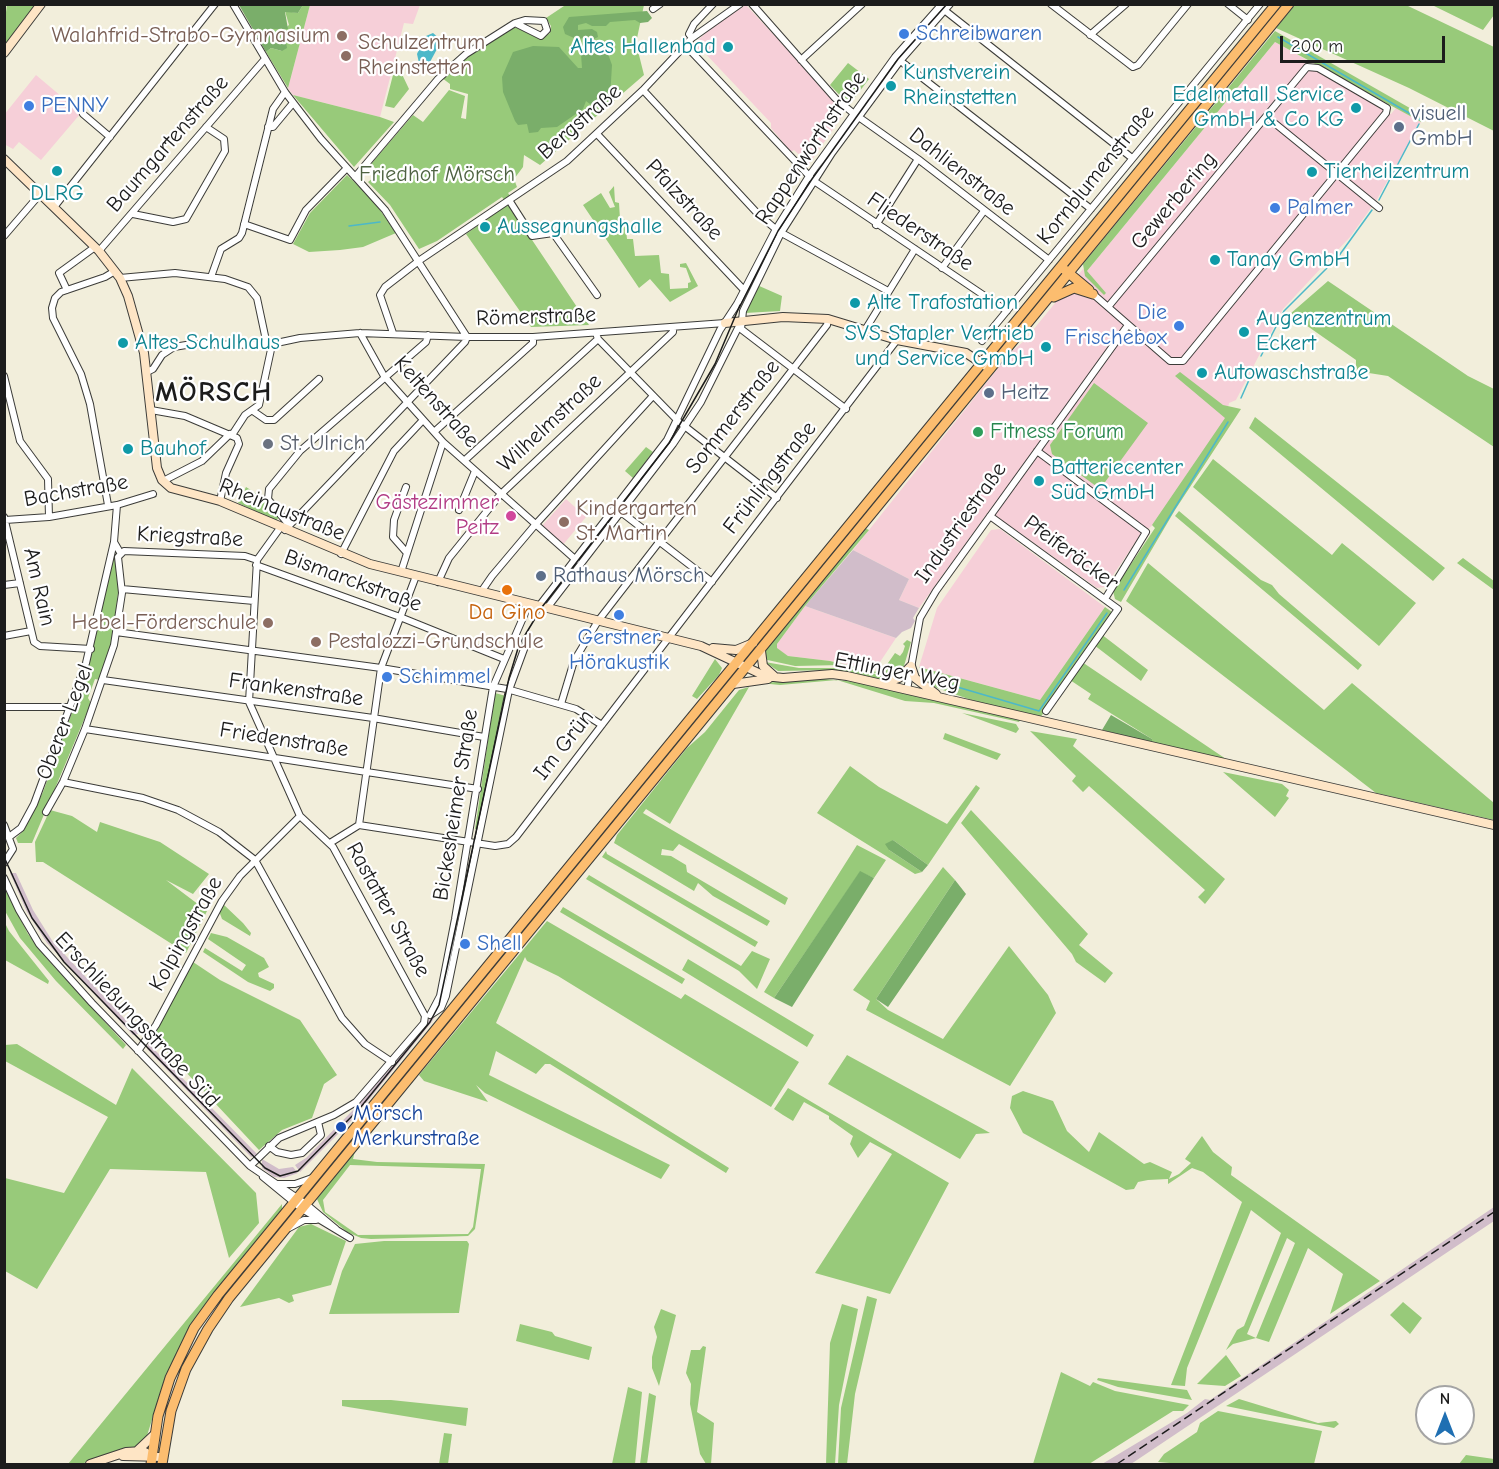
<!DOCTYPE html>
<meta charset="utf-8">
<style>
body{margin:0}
#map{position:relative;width:1499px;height:1469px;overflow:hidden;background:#f2eedb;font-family:"Comic Neue",sans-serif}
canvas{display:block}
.frame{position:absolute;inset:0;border:6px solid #1c1c1c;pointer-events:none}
.north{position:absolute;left:1415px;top:1385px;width:60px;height:60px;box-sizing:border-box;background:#fff;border:2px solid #a4a4a4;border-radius:50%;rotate:0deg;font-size:16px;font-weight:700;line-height:24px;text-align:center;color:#1c1c1c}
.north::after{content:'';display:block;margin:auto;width:21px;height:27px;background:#1f6fb2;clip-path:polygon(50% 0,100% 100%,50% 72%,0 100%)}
.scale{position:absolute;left:1280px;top:36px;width:165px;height:27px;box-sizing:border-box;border:3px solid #1c1c1c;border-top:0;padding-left:8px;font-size:18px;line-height:21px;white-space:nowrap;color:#1c1c1c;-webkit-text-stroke:4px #fff;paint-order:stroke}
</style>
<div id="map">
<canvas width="1499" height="1469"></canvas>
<div class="frame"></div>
<div class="north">N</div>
<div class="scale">200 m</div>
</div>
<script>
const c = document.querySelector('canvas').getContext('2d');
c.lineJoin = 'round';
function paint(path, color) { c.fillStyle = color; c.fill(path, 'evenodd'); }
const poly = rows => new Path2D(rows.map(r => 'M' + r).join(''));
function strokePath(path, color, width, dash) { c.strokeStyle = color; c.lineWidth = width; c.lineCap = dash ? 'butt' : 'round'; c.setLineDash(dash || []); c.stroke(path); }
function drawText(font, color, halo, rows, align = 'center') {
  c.font = font + ' "Comic Neue",sans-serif'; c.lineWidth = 4.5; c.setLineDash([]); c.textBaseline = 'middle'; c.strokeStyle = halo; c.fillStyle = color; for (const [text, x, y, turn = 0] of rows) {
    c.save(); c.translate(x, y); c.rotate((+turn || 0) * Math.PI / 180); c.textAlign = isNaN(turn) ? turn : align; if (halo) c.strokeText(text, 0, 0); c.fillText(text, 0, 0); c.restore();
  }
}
const built = poly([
 [310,5,420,5,413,24,404,23,380,117,293,95,288,88],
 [746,5,840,106,837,110,843,115,809,164,794,150,791,152,771,128,771,123,703,51,699,54,691,46,716,24],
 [1275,42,1307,60,1305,64,1391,114,1396,108,1421,122,1376,201,1350,237,1283,309,1236,400,1229,403,1226,418,1155,523,1139,537,1105,587,1097,588,989,511,919,608,899,600,909,579,853,550,1011,352,1024,341,1083,269,1087,271],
 [36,75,81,113,41,160,19,142,13,149,4,144,4,115],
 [566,499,586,517,562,546,541,527],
 [1000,529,1105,607,1040,700,919,667,937,608,991,530],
 [805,606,896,638,874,671,830,661,788,656,777,649,777,644]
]);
const industrial = poly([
 [853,550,909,579,899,600,919,608,913,618,915,621,911,628,902,632,896,638,805,606],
 [10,873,16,873,33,910,53,942,139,1034,133,1035,47,943,27,912],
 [436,1015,431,1023,363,1107,359,1104,432,1016],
 [148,1043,258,1155,251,1157,147,1049],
 [358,1105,361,1108,351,1121,300,1172,295,1165,306,1158],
 [262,1159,279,1169,293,1167,298,1173,284,1178,274,1177,262,1168],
 [1494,1207,1494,1221,1131,1464,1102,1464,1187,1413,1205,1399,1210,1400]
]);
const green = poly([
 [7,5,36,5,5,46,5,19],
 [303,5,310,5,288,88,266,52,271,48,282,51,272,34,273,29,284,29,289,25,285,11,298,13],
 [644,5,636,43,644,75,540,165,524,155,523,167,514,179,517,187,508,193,511,197,505,201,502,197,437,241,419,249,390,205,368,182,373,178,371,173,375,168,371,164,413,115,423,122,449,90,465,96,461,118,466,119,468,94,450,89,450,84,442,78,452,67,512,28,519,28,536,37,544,37,550,33,551,26,546,18,564,6],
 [1295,5,1406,5,1494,47,1494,131,1409,88,1276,28],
 [1432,5,1494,5,1494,15,1483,30],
 [1275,31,1429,119,1421,122,1275,42,1087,271,1106,293,1104,295,1085,276,1083,264],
 [848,63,869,79,849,105,830,85],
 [400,70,409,89,394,108,385,106,394,71],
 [293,95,380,117,394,122,354,167],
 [347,175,373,200,396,233,363,247,340,250,309,252,293,244,310,213],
 [614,186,615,202,619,203,620,219,625,220,627,239,633,239,635,256,659,255,661,273,669,274,670,289,688,288,688,283,691,282,686,268,680,267,680,264,686,263,698,286,670,302,650,279,639,288,583,205,601,193,610,208,615,207,609,192],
 [507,205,510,207,589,325,531,327,466,234],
 [1328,281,1468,376,1494,389,1494,447,1388,376,1356,371,1356,360,1290,314],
 [757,285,782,296,780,311,745,313],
 [1180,372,1223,405,1241,409,1175,510,1121,602,1115,599,1113,591,1155,528,1152,525,1225,418,1175,376],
 [1094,383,1148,423,1100,489,1052,454,1050,445],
 [1255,417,1445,568,1433,581,1249,428],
 [646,447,653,452,633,478,625,471],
 [1213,459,1332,555,1342,543,1416,603,1379,646,1193,487],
 [246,487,265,499,279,517,276,521,238,503],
 [1179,511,1261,580,1272,585,1279,594,1362,665,1358,670,1175,516],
 [865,528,869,530,805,606,777,644,777,648,788,656,830,661,881,673,895,653,900,656,903,652,905,646,903,644,907,640,911,642,904,666,891,675,884,675,841,665,795,666,763,659,764,651],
 [115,552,119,585,112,642,100,680,95,679,88,698,91,703,32,843,18,843,16,838,24,830,43,792,86,674],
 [1463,558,1494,581,1494,590,1457,563],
 [1148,563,1324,710,1352,683,1494,803,1494,820,1376,793,1126,601],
 [1105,607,1112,612,1040,718,977,702,923,683,919,667,1040,700],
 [1101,634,1148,670,1141,681,1094,645],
 [715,659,722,668,719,675,697,699,692,696],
 [765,662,799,668,845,668,891,677,880,679,835,670,778,671],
 [1082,662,1226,759,1152,743,1152,739,1088,699,1091,694,1070,680],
 [824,679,859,682,1020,720,1019,722,934,703,905,701,837,680,780,685,760,683],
 [749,687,670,824,646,809,643,813,788,898,785,905,679,844,673,851,662,849,661,855,671,856,686,865,687,872,770,921,767,926,713,896,698,883,694,891,614,843,617,835,687,748,705,732,739,690],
 [495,693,506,696,478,829,475,829],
 [962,713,1016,724,1019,729,1016,733],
 [1030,731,1077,739,1073,746,1225,879,1205,904,1198,897,1205,890,1089,786,1083,792,1072,781,1076,776],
 [945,733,1001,754,997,760,943,739],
 [850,766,879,787,947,824,976,785,980,788,928,865,893,840,889,850,922,872,915,874,817,813],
 [1223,772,1282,784,1289,790,1286,796,1289,798,1275,817],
 [50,810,72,816,97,832,100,822,160,842,209,874,193,894,166,880,207,911,186,953,43,862,36,862,35,842],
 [971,810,1088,934,1079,945,1113,973,1105,983,1076,962,1072,954,961,823],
 [857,845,886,860,874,878,860,872,774,998,764,992],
 [606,851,607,854,758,942,755,947,602,857],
 [943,867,955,880,876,999,888,1010,943,1039,1009,946,1048,995,1056,1013,1010,1086,866,1010,870,1001,853,990],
 [589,875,741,966,752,951,770,959,757,989,739,971,586,879],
 [4,886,28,934,49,961,126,1045,123,1049,56,981,20,938,5,911],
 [223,904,243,923,251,933,250,936,222,919,219,911],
 [563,907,685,979,682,984,560,912],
 [4,921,9,931,49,981,48,984,5,960],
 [547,921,681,999,685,994,799,1062,771,1107,558,976,527,961,525,957,496,1023,729,1168,726,1173,550,1064,545,1064,536,1074,496,1051,489,1075,670,1165,661,1179,485,1093,476,1085,488,1102,424,1081,419,1075],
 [211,933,227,937,264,958,269,967,258,973,259,977,274,984,274,988,270,991,248,982,203,952,205,948,242,971,246,965,208,939],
 [688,959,814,1035,807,1047,682,970],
 [193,962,220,980,300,1020,337,1075,324,1084,312,1118,282,1130,259,1150,152,1036],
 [17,1044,116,1105,132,1068,256,1193,259,1223,229,1258,206,1172,110,1169,37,1289,5,1271,5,1178,64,1193,108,1117,5,1061,5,1045],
 [847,1055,983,1129,990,1133,976,1134,960,1159,828,1084],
 [788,1088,949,1183,890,1294,815,1273,892,1154,870,1142,858,1158,850,1144,853,1136,829,1119,829,1116,804,1102,793,1121,783,1115,774,1109],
 [1023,1091,1053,1101,1067,1131,1089,1152,1099,1132,1144,1164,1150,1162,1172,1172,1169,1179,1179,1174,1191,1163,1185,1159,1202,1136,1213,1152,1232,1167,1231,1175,1380,1281,1330,1314,1343,1274,1308,1248,1269,1342,1256,1338,1233,1344,1226,1350,1237,1330,1244,1326,1281,1233,1251,1210,1187,1368,1185,1386,1171,1385,1242,1202,1203,1172,1192,1168,1168,1184,1168,1179,1148,1180,1138,1182,1134,1189,1126,1190,1023,1133,1010,1108,1012,1096],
 [1287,1238,1295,1243,1256,1338,1247,1334],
 [355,1151,353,1159,377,1162,485,1164,475,1229,468,1236,371,1239,361,1238,347,1232,323,1212,317,1199],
 [350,1165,481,1169,473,1227,468,1234,358,1235,325,1212,323,1200],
 [282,1204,282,1210,166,1374,146,1439,136,1447,97,1457,82,1464,68,1464],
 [311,1224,346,1241,331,1285,292,1295,294,1301,289,1303,279,1298,240,1307,299,1227],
 [384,1241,467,1241,469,1244,459,1313,329,1314,342,1271,355,1244],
 [867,1296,877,1299,855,1394,847,1464,838,1464,841,1408],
 [1403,1302,1422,1318,1410,1334,1390,1315],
 [842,1304,858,1309,839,1405,835,1464,826,1464,830,1343],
 [661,1309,676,1315,659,1386,652,1368,652,1357,657,1337,654,1327],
 [520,1324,552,1332,555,1336,592,1347,589,1360,516,1341],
 [703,1346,706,1347,697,1412,714,1423,711,1464,706,1464,700,1454,690,1404,691,1384,686,1373,691,1350,700,1350],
 [1226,1355,1241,1376,1225,1386,1197,1384],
 [1061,1372,1090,1386,1093,1382,1115,1391,1189,1405,1183,1411,1173,1411,1089,1464,1033,1464],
 [1098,1378,1187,1390,1192,1400,1118,1387,1097,1380],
 [628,1387,642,1392,635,1464,612,1464],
 [649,1393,656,1396,647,1464,640,1464],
 [1239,1399,1318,1423,1336,1421,1339,1424,1334,1428,1226,1406],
 [342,1400,391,1400,468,1408,466,1426,342,1406],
 [1218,1411,1322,1431,1314,1464,1181,1464,1158,1462,1164,1454,1197,1432,1200,1423],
 [444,1433,452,1434,448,1464,439,1464],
 [1466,1455,1494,1459,1494,1464,1459,1464]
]);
const forest = poly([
 [239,5,303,5,298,13,285,12,288,29,273,29,272,34,286,42,287,48,282,51,271,48,266,52],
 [647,11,652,18,648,22,640,23,635,20,610,22,606,26,592,26,586,23,578,25,578,30,592,29,597,32,598,37,594,39,574,38,565,34,563,27,569,17],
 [533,46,559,47,578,68,582,68,581,54,591,49,608,54,612,65,610,98,603,105,590,104,586,101,583,109,557,127,541,128,538,132,529,133,527,124,518,125,515,121,503,92,502,77,513,52],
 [1111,715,1152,739,1152,743,1102,730],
 [893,840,928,865,922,872,889,850,885,844],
 [860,871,874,878,792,1007,774,998],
 [955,880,966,894,888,1007,876,999]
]);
const water = poly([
 [433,33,439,38,437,49,430,62,419,63,417,54,421,45,426,36]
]);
const stream = poly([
 [1278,37,1421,120],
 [1379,200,1419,124],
 [349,226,380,222],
 [1261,356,1284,311,1338,257,1372,210],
 [1241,398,1253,371],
 [1124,590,1228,422],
 [930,679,1039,711,1107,613]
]);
const street = poly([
 [233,4,285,92,321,139,385,210,467,337,465,342,285,530],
 [752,4,835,98,853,113,918,159,1049,260],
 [1051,4,1133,67,1138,65,1188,4],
 [1228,4,1248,20],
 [653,9,660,4],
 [943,9,1132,158],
 [1090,35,1126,4],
 [692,38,689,34,694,24,713,4],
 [685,45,814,181,1007,311],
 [898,59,1091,209],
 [801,60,862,4],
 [643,90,758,214,778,231,888,291],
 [83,114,110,137],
 [1267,117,1379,208],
 [268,127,273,127,293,103],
 [597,134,744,290],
 [355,177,438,79,466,54,515,23,541,36,547,30,544,21,525,20,515,23],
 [509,200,532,236,553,233,597,295],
 [55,206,215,4],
 [133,214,173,222,186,219,225,151,224,139,206,127],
 [244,224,290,240,306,210,347,168],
 [876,225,918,159],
 [4,236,41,193],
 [99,251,264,60],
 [942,268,984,211],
 [211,277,221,249,239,238,242,233,273,109,285,92],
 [120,278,175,273,225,279,248,287,257,298,267,345,300,338,360,333,467,337,533,337,725,323],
 [67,290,59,273,95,247],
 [1093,294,1170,361,1183,361,1386,113,1387,108,1318,68,1307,67,1108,307],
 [865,330,915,249],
 [360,333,384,376,443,442,576,560],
 [393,333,380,295,385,287,420,260,567,161,643,90,692,38,740,4],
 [596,333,598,339,678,421,777,498],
 [982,341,1260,4],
 [147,372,153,369,162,355,174,347,192,344,267,345],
 [4,376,20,441,48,479,49,517],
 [846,409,741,329,743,311,781,233,832,153,900,61,950,4],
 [151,410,185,416,237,438,239,444,226,473,220,501],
 [253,411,266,420,274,420,319,379],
 [434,432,533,343,533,337],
 [232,435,245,415,259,405,272,345],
 [1037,451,1146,532,1105,599],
 [465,460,598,339],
 [163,481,202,461,230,434],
 [406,487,394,520,393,537,407,553],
 [108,505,90,404,81,374,53,318,52,308,55,298,61,292,105,277,115,271],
 [117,505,114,542,121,554],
 [459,510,475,471],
 [621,512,712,582],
 [990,516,1118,609,1046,711],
 [4,517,34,642,40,646,91,649],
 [5,520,49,517,117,505,153,494],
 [288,524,268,499,269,489,300,451,426,342,428,335],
 [280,528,257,560,249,702,300,816,333,847,425,1016],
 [121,554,124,551,245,556,257,560],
 [341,554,394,451,423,420],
 [256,565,400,617,504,659],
 [401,572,443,442],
 [438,582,449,558,500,495,673,332,673,327],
 [4,585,20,583],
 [122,589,254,601],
 [481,592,492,576,535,525,652,397],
 [539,606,667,440,720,330,737,304,776,229,809,176,895,57,942,4],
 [547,608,673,444,701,402,740,324],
 [116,632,381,668,507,689,576,709,602,725],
 [4,636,31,631],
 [103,680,373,718,484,737],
 [907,690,920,618,936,591,1128,325],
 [561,704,574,661,598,621,827,325,828,319],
 [4,707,70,707],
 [85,729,478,789],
 [63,782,143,798,178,810,219,832,255,860,342,1018,365,1044,392,1062],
 [46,812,63,782,85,729,114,645,122,593,118,557,121,554],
 [4,825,13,849,4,863],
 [359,825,495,846,508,844,516,837,897,340],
 [9,837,21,828,34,804,86,663,114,542],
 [330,843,359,825,381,668,416,576],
 [4,878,19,910,39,944,92,1003,250,1166,306,1204,336,1229],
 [432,1014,441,1008,446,996,509,690,527,641],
 [430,1015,440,996,455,919,493,687,529,604],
 [138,1051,156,1025,222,901,240,876,300,816],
 [269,1146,277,1152,291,1155,302,1153,321,1135,318,1122],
 [250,1166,279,1138,334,1115,356,1102,424,1023,425,1016],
 [263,1177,302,1209,350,1238],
 [278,1184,295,1184,312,1178],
 [289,1228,304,1220,316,1220]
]);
const secondary = poly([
 [4,53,41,4],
 [4,159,99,251,120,278,128,296,144,353,157,468,162,480,171,488,220,501,370,564,701,646,765,676,783,678,832,674,847,676,1494,825],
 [725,323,783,317,828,319,897,340,966,353,987,367],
 [713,648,736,650,753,643],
 [761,651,763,666,774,676],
 [911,666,915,678,936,694],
 [733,684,768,679],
 [882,684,899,678,911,666],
 [137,1451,155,1434],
 [123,1456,163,1457],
 [90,1464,126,1452,143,1451,152,1456]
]);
const primary = poly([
 [1065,270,1089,290],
 [1054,297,1074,288,1093,294],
 [151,1464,158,1416,170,1378,194,1328,218,1295,1276,4],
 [162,1464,171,1411,186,1369,208,1329,229,1298,1289,4]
]);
const tram = poly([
 [737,312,778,231,812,179,898,59,947,4],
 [4,857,32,918,64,962,265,1168,280,1176,298,1171,360,1108,430,1022,439,1005,509,678,519,645,542,607,669,443,715,364,740,305]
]);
const rail = poly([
 [1117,1464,1494,1212]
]);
const markers = [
 [904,34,6,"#3f7fe0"],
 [342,36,6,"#8d6e63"],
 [728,47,6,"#0f9aa8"],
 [346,56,6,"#8d6e63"],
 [891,86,6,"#0f9aa8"],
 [29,106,6,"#3f7fe0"],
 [1356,108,6,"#0f9aa8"],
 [1399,127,6,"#5c6f8a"],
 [57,171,6,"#0f9aa8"],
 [1312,172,6,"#0f9aa8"],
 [1275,208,6,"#3f7fe0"],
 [485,227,6,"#0f9aa8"],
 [1215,260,6,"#0f9aa8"],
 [855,303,6,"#0f9aa8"],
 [1179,326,6,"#3f7fe0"],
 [1244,332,6,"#0f9aa8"],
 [123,343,6,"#0f9aa8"],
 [1046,347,6,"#0f9aa8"],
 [1202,373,6,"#0f9aa8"],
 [989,393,6,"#5c6f8a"],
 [978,432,6,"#2e9e5b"],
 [268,444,6,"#6b7280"],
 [128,449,6,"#0f9aa8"],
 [1039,481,6,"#0f9aa8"],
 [511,516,6,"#d1479c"],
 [564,522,6,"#8d6e63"],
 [541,576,6,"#5c6f8a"],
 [507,590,6,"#e8710a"],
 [619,615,6,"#3f7fe0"],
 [268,623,6,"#8d6e63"],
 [316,642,6,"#8d6e63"],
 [387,677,6,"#3f7fe0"],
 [465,944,6,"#3f7fe0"],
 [341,1127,6,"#1a4fb4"]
];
const shopNames = [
 ["Schreibwaren",916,34],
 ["PENNY",41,106],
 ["Palmer",1287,208],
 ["Die",1167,313,"right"],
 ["Frischebox",1167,338,"right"],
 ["Gerstner",619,638,"center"],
 ["Hörakustik",619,663,"center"],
 ["Schimmel",399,677],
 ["Shell",477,944]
];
const educationNames = [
 ["Walahfrid-Strabo-Gymnasium",330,36,"right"],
 ["Schulzentrum",358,43],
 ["Rheinstetten",358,68],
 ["Kindergarten",576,509],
 ["St. Martin",576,534],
 ["Hebel-Förderschule",256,623,"right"],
 ["Pestalozzi-Grundschule",328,642]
];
const cultureNames = [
 ["Altes Hallenbad",716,47,"right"],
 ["Kunstverein",903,73],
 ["Rheinstetten",903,98],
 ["Edelmetall Service",1344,95,"right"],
 ["GmbH & Co KG",1344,120,"right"],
 ["Tierheilzentrum",1324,172],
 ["DLRG",57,194,"center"],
 ["Aussegnungshalle",497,227],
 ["Tanay GmbH",1227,260],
 ["Alte Trafostation",867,303],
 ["Augenzentrum",1256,319],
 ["Eckert",1256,344],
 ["SVS Stapler Vertrieb",1034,334,"right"],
 ["und Service GmbH",1034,359,"right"],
 ["Altes Schulhaus",135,343],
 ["Autowaschstraße",1214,373],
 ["Bauhof",140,449],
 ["Batteriecenter",1051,468],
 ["Süd GmbH",1051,493]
];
const serviceNames = [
 ["visuell",1411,114],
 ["GmbH",1411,139],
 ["Heitz",1001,393],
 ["Rathaus Mörsch",553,576]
];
const streetNames = [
 ["Bergstraße",580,122,-41],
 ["Baumgartenstraße",168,144,-49],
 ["Rappenwörthstraße",811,148,-56],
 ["Dahlienstraße",962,172,38],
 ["Kornblumenstraße",1096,175,-51],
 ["Pfalzstraße",684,200,47],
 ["Gewerbering",1174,201,-50],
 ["Fliederstraße",920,232,34],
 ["Römerstraße",536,317,-2],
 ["Keltenstraße",436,402,48],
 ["Sommerstraße",733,417,-52],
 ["Wilhelmstraße",550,423,-43],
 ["Frühlingstraße",770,478,-52],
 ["Bachstraße",76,491,-10],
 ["Rheinaustraße",282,510,22],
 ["Industriestraße",961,523,-55],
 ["Kriegstraße",190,537,3],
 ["Pfeiferäcker",1071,553,36],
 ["Bismarckstraße",353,581,20],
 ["Am Rain",39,587,77],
 ["Ettlinger Weg",897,672,11],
 ["Frankenstraße",296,690,8],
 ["Oberer Legel",65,722,-69],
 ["Friedenstraße",284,740,9],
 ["Im Grün",564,745,-52],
 ["Bickesheimer Straße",456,805,-81],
 ["Rastatter Straße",388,910,61],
 ["Kolpingstraße",186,934,-61],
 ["Erschließungsstraße Süd",137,1020,47]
];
const parkNames = [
 ["Friedhof Mörsch",437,175]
];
const leisureNames = [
 ["Fitness Forum",990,432]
];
const worshipNames = [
 ["St. Ulrich",280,444]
];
const hotelNames = [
 ["Gästezimmer",499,503],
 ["Peitz",499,528]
];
const foodNames = [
 ["Da Gino",507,613]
];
const transitNames = [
 ["Mörsch",353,1114],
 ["Merkurstraße",353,1139]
];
const districtNames = [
 ["MÖRSCH",214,393]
];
paint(built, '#f6cfd8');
paint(industrial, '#d1bdca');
paint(green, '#98ca7a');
paint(forest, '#7aae6a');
paint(water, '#4cb8c9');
strokePath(stream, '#4cb8c9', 1.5);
strokePath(street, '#3c3c39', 8);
strokePath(secondary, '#3c3c39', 10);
strokePath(primary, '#3c3c39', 11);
strokePath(street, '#fff', 6);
strokePath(secondary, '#fee5c5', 8);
strokePath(primary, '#fcbd6f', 9);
strokePath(tram, '#1c1c1c', 1.5);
strokePath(rail, '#1c1c1c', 1.5, [9, 4.5]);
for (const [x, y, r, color] of markers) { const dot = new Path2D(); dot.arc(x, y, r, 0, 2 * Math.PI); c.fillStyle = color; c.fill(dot); strokePath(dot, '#fff', 2); }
drawText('22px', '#366cbe', '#fff', shopNames, 'left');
drawText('22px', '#785e54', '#fff', educationNames, 'left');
drawText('22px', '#0d838f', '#fff', cultureNames, 'left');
drawText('22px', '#4e5e75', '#fff', serviceNames, 'left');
drawText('22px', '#1c1c1c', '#fff', streetNames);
drawText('22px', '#4e6242', '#fff', parkNames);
drawText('22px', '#27864d', '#fff', leisureNames, 'left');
drawText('22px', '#5b616d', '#fff', worshipNames, 'left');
drawText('22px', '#b23c85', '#fff', hotelNames, 'right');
drawText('22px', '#c56008', '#fff', foodNames);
drawText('22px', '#164399', '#fff', transitNames, 'left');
c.letterSpacing = '1.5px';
drawText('bold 28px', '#1c1c1c', '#fff', districtNames);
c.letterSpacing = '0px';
</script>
